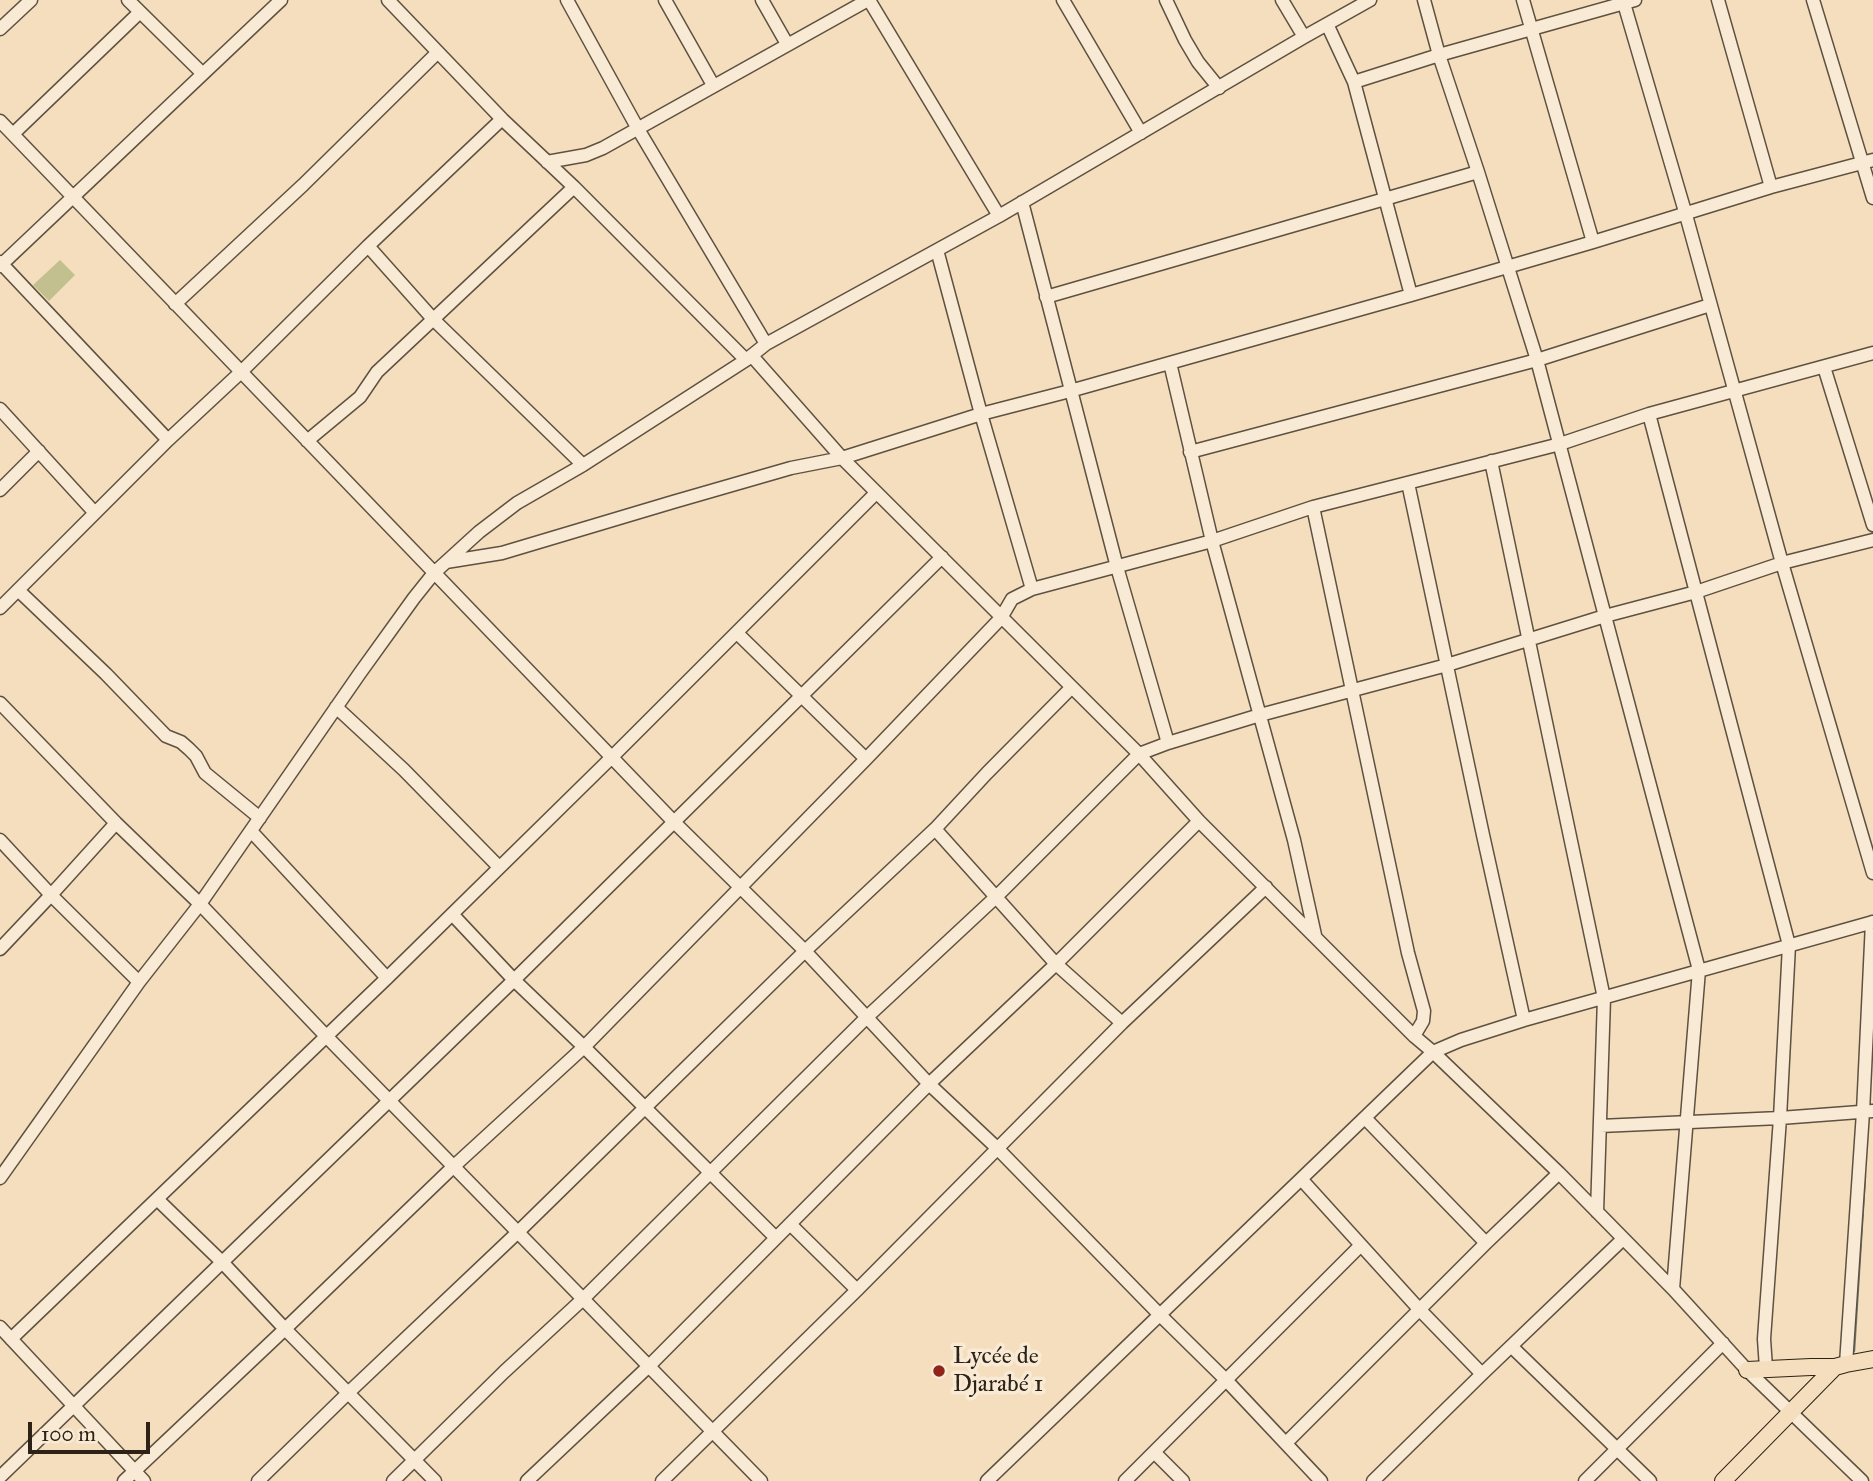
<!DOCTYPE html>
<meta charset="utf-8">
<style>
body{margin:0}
#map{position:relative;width:1873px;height:1481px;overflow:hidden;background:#f5debe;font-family:"IM FELL Great Primer",serif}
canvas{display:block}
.scale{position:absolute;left:28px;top:1422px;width:122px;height:32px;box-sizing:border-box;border:4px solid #2c2216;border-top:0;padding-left:9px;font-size:21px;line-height:24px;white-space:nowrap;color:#2c2216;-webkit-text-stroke:5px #f8ead5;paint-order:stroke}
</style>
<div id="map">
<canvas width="1873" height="1481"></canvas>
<div class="scale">100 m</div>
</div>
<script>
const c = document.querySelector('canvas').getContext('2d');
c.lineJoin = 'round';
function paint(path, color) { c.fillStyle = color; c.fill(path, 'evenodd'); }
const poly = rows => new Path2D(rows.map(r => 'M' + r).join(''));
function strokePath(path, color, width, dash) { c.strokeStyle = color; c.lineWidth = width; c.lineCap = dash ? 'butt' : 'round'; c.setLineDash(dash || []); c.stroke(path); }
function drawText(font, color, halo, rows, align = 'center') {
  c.font = font + ' "IM FELL Great Primer",serif'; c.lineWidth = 7; c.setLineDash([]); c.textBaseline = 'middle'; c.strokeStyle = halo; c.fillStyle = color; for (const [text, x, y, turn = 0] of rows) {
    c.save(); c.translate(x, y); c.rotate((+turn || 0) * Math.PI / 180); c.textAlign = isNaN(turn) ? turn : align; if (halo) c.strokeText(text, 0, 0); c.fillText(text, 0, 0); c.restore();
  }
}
const green = poly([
 [60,260,75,275,49,301,33,285]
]);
const stream = poly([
 [1854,1351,1865,1176]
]);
const minor = poly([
 [128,0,202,73],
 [388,0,502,119,574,187,746,360],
 [567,0,638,129,766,344],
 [665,0,713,85],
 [762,0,787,44],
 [869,0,999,216],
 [1063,0,1141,133],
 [1166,0,1185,40,1198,62,1219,88],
 [1282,0,1304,37],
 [1424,0,1439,55,1478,172,1537,360,1699,970,1673,1289],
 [1523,0,1593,242],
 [1623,0,1686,215,1782,563,1873,873],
 [1718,0,1771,187],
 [1813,0,1873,198],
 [1327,24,1354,82,1439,55,1635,0],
 [0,29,31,0],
 [1354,82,1411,295],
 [0,121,674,822,805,951,929,1084,997,1148,1160,1315,1227,1381,1321,1481],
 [13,134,140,12],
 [547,162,586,155,603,148,868,0],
 [1022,202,1117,567,1168,743],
 [368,246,433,319,583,465],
 [937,250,981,414,1032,589],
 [0,262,168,440],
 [0,266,281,0],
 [1046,297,1478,172],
 [175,304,303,185,438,52],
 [752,356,842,458,1139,754,1199,821,1414,1036,1433,1052,1559,1173,1673,1289,1747,1370,1862,1481],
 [1170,363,1212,541,1294,840,1315,935],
 [1824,367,1873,525],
 [0,409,95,513],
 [1649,414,1789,945,1780,1118,1764,1339,1766,1368],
 [307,441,360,397,377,372,574,187],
 [1190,452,1537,360,1710,305],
 [1491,461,1604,998,1597,1212],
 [1408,483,1483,835,1524,1020],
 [0,490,39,451],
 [1313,507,1408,953,1424,1011,1423,1021,1414,1036],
 [446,562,502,553,673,502,791,468,842,458,981,414,1070,391,1411,295,1593,242,1771,187,1873,160],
 [18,590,106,674,166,736,181,742,189,749,196,756,205,773,260,818],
 [0,608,168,440,241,372,368,246,502,119],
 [737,633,866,759],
 [0,703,116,823,200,904,326,1036,761,1481],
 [336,707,404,770,499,867],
 [935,829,1056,964,1122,1023],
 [251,831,387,978],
 [0,840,51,895,139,982],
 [452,914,514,980,584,1047,776,1238],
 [0,949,51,895,116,823],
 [1365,1118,1486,1243],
 [1600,1126,1780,1118,1873,1111],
 [0,1178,139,982,200,904,360,673,414,598,434,573,479,532,517,503,583,465,746,360,766,344,999,216,1304,37,1370,0],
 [1302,1180,1419,1309,1482,1374],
 [157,1199,223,1263,285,1329,435,1481],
 [790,1224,857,1290],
 [0,1327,144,1481],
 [11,1339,387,978,612,757,876,493],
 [1512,1347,1650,1481],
 [1846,1364,1863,1112,1872,922],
 [1286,1443,1486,1243,1559,1173],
 [1155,1453,1183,1481],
 [0,1477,514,980,942,557],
 [124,1481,285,1329,453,1167,584,1047,866,759,1001,618,1012,599,1032,589,1212,541,1313,507,1560,444,1649,414,1873,353],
 [258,1481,348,1393,517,1233,805,951,935,829,987,773,1071,688],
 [393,1481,504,1372,583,1299,867,1017,997,896,1139,754,1168,743,1260,715,1447,665,1605,616,1696,592,1782,563,1873,540],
 [527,1481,649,1366,929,1084,1056,964,1199,821],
 [662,1481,857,1290,1122,1023,1266,887],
 [987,1481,1433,1052,1461,1040,1524,1020,1873,922],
 [1125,1481,1360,1246],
 [1373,1481,1482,1374,1623,1239],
 [1585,1481,1723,1343]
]);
const major = poly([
 [1747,1370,1811,1367,1835,1367],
 [1723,1481,1835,1367,1846,1364,1873,1359]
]);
const markers = [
 [939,1371,7,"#8f2418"]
];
const poiNames = [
 ["Lycée de",953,1357],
 ["Djarabé 1",953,1385]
];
paint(green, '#c1c08e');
strokePath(stream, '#707e78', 2.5);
strokePath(minor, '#5e5140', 15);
strokePath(major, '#2c2216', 18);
strokePath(minor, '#f8ead5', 12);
strokePath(major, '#f5debe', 16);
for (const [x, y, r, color] of markers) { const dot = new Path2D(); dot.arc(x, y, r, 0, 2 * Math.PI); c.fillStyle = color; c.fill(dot); strokePath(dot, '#f8ead5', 2.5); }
drawText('24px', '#2c2216', '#f8ead5', poiNames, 'left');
</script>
